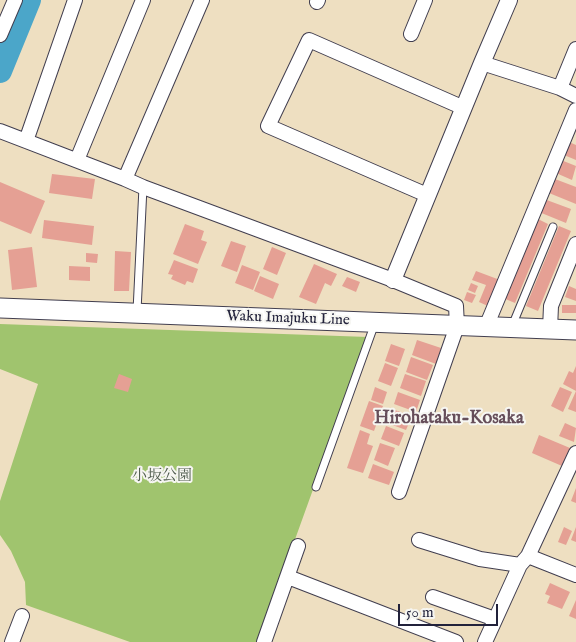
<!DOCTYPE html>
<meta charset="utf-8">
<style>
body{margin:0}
#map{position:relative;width:576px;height:642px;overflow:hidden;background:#eedfc1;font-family:"IM FELL English",serif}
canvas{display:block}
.scale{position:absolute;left:398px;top:604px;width:100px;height:22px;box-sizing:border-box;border:2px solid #22223b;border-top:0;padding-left:6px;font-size:15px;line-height:18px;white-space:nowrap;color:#22223b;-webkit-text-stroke:4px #f6f6f2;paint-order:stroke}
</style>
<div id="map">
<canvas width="576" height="642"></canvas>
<div class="scale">50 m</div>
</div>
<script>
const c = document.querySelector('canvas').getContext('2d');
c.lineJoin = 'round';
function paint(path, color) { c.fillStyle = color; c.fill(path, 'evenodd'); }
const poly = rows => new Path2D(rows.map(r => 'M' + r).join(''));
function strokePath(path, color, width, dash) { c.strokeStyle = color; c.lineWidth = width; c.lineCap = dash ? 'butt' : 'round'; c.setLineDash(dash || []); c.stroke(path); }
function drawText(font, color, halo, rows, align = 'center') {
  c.font = font + ' "IM FELL English","Noto Serif JP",serif'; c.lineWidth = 4; c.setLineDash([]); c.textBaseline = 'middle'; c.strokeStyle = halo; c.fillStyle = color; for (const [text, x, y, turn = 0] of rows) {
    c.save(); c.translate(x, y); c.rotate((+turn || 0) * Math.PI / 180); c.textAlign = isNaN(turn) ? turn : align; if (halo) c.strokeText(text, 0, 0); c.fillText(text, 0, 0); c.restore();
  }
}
const green = poly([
 [0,324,368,337,258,642,130,642,26,605,25,582,11,551,0,535,0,501,38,384,0,369]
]);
const river = poly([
 [0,71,29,0]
]);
const building = poly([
 [569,142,576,145,576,160,564,155],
 [561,160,576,166,572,180,556,173],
 [52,174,95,179,92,199,49,193],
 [555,179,576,187,576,204,549,193],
 [0,182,45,201,31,234,0,221],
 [544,199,571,209,566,223,539,212],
 [536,218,548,224,515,303,503,298],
 [44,220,94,226,92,245,42,238],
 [185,224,204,231,201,240,207,242,198,264,173,254],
 [559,226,571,231,538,311,526,306],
 [231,241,246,246,237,272,221,266],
 [32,247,37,287,12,290,8,250],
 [272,247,286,253,277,275,263,269],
 [115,251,131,252,129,291,114,291],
 [86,253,98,254,97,263,86,262],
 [174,260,198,269,193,283,187,281,185,285,171,279,173,275,168,274],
 [314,264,337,274,331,286,325,283,316,304,299,297],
 [242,265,260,272,253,290,235,283],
 [69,266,90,267,90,281,69,280],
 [476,271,500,280,490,307,479,302,486,285,472,280],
 [260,276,279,284,273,299,254,291],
 [347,277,360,282,356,292,342,286],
 [471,283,478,286,475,293,468,290],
 [569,286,576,289,576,301,565,297],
 [467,292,476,295,472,303,464,300],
 [562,305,576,305,576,313,562,313],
 [417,340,441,348,436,364,412,355],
 [391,344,405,349,399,366,385,361],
 [411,357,433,365,427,380,406,372],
 [385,363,398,368,391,386,378,381],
 [576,366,576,391,563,384,569,371,573,373],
 [119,374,132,379,128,392,114,388],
 [405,374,426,381,421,396,400,388],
 [375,387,387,392,383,404,371,400],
 [560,387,572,392,563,412,551,406],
 [576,391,576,412,568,409],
 [398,392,420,400,416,412,394,404],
 [369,401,383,406,374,431,360,426],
 [392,409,412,416,406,430,387,423],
 [565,423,576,428,574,442,559,436],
 [386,426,404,433,399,446,381,439],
 [360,430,370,434,367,444,373,446,363,473,347,468],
 [539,435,570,448,562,466,532,453],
 [380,443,395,448,388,466,374,460],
 [373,464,394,472,389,485,368,478],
 [576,488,576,503,571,501],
 [564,527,572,531,566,545,558,542],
 [576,527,576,542,571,540],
 [550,583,570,592,562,609,547,603,550,596,545,594],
 [576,600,576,619,569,616]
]);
const service = poly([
 [137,311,143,187],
 [512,326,553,227],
 [316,487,375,323]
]);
const minor = poly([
 [317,2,318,0],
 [411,34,425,0],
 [0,35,15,0],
 [482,63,560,88,576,96],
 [560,88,576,49],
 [0,131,125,179,143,187,393,280,456,306,457,326,399,492],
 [26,141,75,0],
 [77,160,143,0],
 [125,179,202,0],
 [427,195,268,126,309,40,464,108],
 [486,327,576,110],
 [550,329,551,306,576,244],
 [419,540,480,559,520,565],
 [528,556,576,575],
 [288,577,456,642],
 [433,597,495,619],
 [12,642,22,616],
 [264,642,298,546],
 [485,642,520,565,528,556,576,453]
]);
const tertiary = poly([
 [393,280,482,63,509,0]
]);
const secondary = poly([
 [0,308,576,330]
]);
const streetNames = [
 ["Waku Imajuku Line",288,319,2]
];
const parkNames = [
 ["小坂公園",162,477]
];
const quarterNames = [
 ["Hirohataku-Kosaka",449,419]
];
paint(green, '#a0c46e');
strokePath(river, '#4ba6c9', 24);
paint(building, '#e5a094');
strokePath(service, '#413e4f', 9);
strokePath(minor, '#413e4f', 16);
strokePath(tertiary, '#413e4f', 18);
strokePath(secondary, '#413e4f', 21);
strokePath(service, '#fff', 7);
strokePath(minor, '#fff', 14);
strokePath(tertiary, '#fff', 16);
strokePath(secondary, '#fff', 19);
drawText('15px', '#22223b', '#f6f6f2', streetNames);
drawText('15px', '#4e5b4d', '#f6f6f2', parkNames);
drawText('bold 18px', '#664e5a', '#f6f6f2', quarterNames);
</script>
